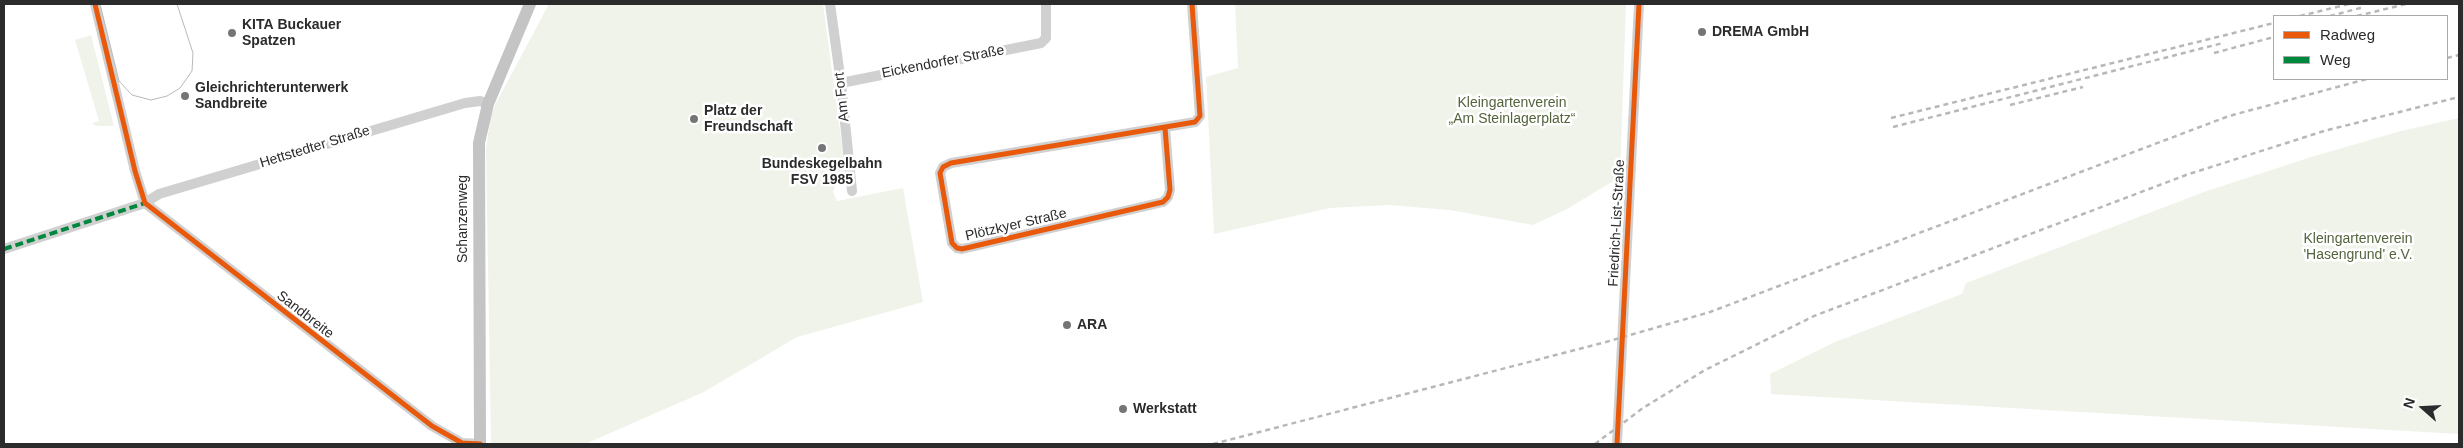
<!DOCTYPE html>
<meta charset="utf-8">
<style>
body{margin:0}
#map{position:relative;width:2463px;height:448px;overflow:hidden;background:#fff;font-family:Arial,sans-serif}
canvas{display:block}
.frame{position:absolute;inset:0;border:5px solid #2b2b2b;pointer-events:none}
.legend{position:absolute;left:2273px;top:15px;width:175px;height:65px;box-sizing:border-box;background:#fff;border:1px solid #aaa;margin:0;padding:6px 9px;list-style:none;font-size:15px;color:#2b2b2b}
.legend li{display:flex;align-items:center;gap:10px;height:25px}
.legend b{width:25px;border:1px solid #aaa}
.north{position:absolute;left:2398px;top:383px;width:50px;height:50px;-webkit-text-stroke:4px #fff;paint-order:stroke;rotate:289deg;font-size:14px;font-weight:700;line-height:20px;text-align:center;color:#2b2b2b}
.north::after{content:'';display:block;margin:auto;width:18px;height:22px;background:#2b2b2b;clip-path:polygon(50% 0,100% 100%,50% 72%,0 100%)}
</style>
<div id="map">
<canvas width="2463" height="448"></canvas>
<div class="frame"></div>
<ul class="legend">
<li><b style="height:6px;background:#e8590c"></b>Radweg</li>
<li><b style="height:6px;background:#00873e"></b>Weg</li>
</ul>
<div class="north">N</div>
</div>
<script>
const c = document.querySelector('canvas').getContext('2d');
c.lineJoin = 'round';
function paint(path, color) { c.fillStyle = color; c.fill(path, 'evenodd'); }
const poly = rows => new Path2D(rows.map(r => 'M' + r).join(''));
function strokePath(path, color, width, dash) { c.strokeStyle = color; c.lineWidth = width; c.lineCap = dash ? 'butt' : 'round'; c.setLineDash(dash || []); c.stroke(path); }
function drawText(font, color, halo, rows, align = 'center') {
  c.font = font + ' Arial,sans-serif'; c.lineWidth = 5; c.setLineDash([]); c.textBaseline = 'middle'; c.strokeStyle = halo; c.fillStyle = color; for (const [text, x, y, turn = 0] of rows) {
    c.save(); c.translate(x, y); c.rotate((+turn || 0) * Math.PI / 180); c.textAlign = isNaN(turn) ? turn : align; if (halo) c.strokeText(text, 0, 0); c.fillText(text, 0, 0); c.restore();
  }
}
const green = poly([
 [549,4,823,4,846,176,839,177,833,192,837,201,903,188,923,302,797,337,704,392,585,444,491,444,486,149,491,115,496,103],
 [1235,4,1626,4,1620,177,1567,209,1533,225,1450,210,1389,205,1330,208,1214,234,1206,77,1238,68],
 [91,35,114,126,96,126,92,123,99,121,75,40],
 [2459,118,2459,434,1771,394,1770,374,1835,342,1962,294,1966,283,2204,192,2311,157,2401,131]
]);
const minor = poly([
 [95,4,135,171,145,203,432,426,462,443,480,444],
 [830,4,841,83,852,191],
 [841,83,1041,43,1046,38,1046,4],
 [1165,128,1170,190,1168,197,1163,202,962,249,957,248,952,243,940,173,943,167,951,163,1195,122,1200,116,1192,4],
 [4,249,145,203,159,194,465,103,480,101,488,104],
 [1617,444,1639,4]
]);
const major = poly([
 [480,444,479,143,488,104,530,4]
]);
const tram = poly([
 [100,4,119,81,132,95,151,100,167,96,180,88,192,71,193,53,177,4]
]);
const rail = poly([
 [2300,16,2349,4],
 [2330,16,2364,7],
 [2357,16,2406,4],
 [2214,53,2274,37],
 [2447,58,2459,55],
 [2010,105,2083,87],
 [1891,118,2274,23],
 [1893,127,2223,43],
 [1213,444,1606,342,1710,312,2229,116,2367,79],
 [1595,444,1643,408,1705,370,1814,316,2186,175,2324,131,2459,97]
]);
const quiet = poly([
 [4,249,145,203]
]);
const cycleway = poly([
 [95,4,135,171,145,203,432,426,462,443,480,444],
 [1165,128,1170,190,1168,197,1163,202,962,249,957,248,952,243,940,173,943,167,951,163,1195,122,1200,116,1192,4],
 [1617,444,1639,4]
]);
const markers = [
 [1702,32,5,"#757575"],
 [232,33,5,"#757575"],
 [185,96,5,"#757575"],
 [694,119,5,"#757575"],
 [822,148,5,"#757575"],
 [1067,325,5,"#757575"],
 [1123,409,5,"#757575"]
];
const poiNames = [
 ["KITA Buckauer",242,25],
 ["Spatzen",242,41],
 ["DREMA GmbH",1712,32],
 ["Gleichrichterunterwerk",195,88],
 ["Sandbreite",195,104],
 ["Platz der",704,111],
 ["Freundschaft",704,127],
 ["Bundeskegelbahn",822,164,"center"],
 ["FSV 1985",822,180,"center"],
 ["ARA",1077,325],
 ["Werkstatt",1133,409]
];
const streetNames = [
 ["Eickendorfer Straße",943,62,-11],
 ["Am Fort",842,97,-96],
 ["Hettstedter Straße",315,147,-17],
 ["Schanzenweg",463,219,-90],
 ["Friedrich-List-Straße",1617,223,-87],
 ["Plötzkyer Straße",1016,225,-13],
 ["Sandbreite",305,315,38]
];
const parkNames = [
 ["Kleingartenverein",1512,103],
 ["„Am Steinlagerplatz“",1512,119],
 ["Kleingartenverein",2358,239],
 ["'Hasengrund' e.V.",2358,255]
];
paint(green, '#f0f3ea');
strokePath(minor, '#d0d0d0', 10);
strokePath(major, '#c4c4c4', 12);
strokePath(tram, '#b8b8b8', 1);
strokePath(rail, '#b8b8b8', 2.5, [5, 4]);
strokePath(quiet, '#00873e', 4, [8, 4]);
strokePath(cycleway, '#e8590c', 5);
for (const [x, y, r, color] of markers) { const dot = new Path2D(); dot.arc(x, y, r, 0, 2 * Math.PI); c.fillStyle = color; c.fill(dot); strokePath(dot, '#fff', 2); }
drawText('bold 14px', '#2b2b2b', '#fff', poiNames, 'left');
drawText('14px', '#2b2b2b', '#fff', streetNames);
drawText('14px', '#53643c', '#fff', parkNames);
</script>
